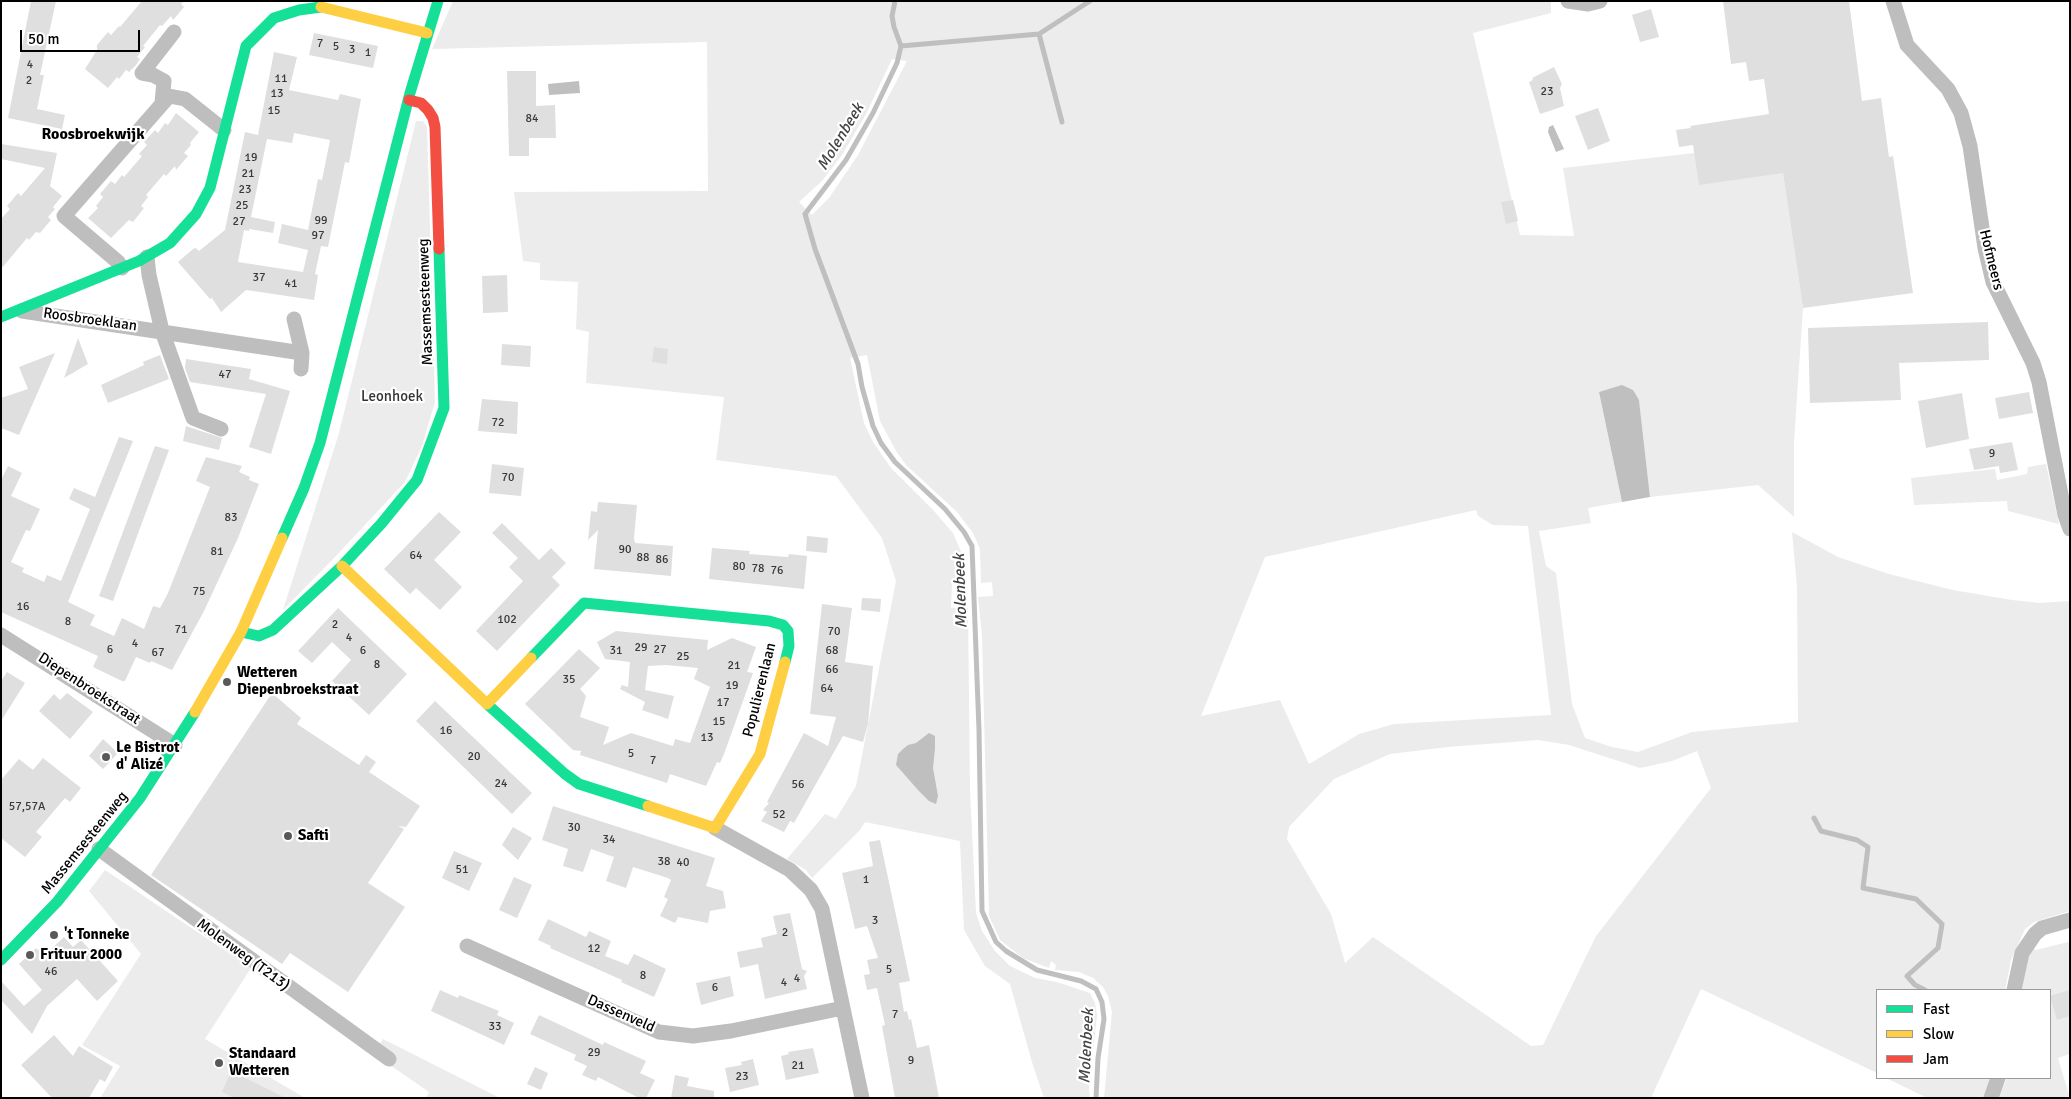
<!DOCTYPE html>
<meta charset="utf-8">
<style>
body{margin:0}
#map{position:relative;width:2071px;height:1099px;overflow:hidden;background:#fff;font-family:Signika,sans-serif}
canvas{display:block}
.frame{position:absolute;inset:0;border:2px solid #000;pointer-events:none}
.legend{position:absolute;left:1876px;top:989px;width:175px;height:90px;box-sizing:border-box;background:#fff;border:1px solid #999;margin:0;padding:6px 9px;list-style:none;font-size:15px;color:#000}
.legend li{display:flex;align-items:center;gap:10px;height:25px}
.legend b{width:25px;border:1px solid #999}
.scale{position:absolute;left:20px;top:30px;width:120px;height:22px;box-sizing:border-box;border:2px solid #000;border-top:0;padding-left:6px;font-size:15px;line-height:18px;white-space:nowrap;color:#000;-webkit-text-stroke:4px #fff;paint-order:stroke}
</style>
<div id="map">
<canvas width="2071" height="1099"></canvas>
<div class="frame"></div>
<ul class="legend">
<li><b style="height:6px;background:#16e098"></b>Fast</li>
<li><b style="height:6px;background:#ffcf43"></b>Slow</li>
<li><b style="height:6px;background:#f24e42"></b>Jam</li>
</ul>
<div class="scale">50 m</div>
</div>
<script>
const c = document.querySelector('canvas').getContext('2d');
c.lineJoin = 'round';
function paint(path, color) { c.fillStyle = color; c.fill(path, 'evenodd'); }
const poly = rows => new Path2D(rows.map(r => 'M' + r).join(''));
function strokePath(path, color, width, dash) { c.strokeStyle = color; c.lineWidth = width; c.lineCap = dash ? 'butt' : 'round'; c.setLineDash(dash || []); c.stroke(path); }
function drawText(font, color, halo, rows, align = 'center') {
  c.font = font + ' Signika,sans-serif'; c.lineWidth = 4.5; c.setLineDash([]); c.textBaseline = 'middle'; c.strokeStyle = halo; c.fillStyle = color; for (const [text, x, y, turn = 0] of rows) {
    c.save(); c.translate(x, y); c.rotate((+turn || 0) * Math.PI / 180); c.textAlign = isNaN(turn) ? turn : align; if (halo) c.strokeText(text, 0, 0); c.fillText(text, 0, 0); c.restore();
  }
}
const green = poly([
 [453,1,1551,1,1551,13,1473,33,1520,235,1574,236,1563,168,1694,153,1783,173,1803,308,1794,442,1794,517,1758,485,1650,497,1639,400,1599,392,1622,502,1588,508,1591,523,1539,531,1546,566,1556,573,1572,704,1585,738,1612,747,1638,752,1692,732,1798,722,1797,587,1792,532,1838,557,1889,574,1953,590,2012,600,2040,603,2070,601,2070,911,2034,922,2025,929,2011,960,2005,990,1877,990,1877,1073,1701,989,1651,1098,1104,1098,1112,1012,1108,996,1103,987,1093,978,1079,972,1055,970,1056,965,1051,961,1049,968,1023,958,1000,940,989,916,982,635,978,597,993,596,992,582,981,583,980,549,973,533,957,512,906,465,896,451,880,421,867,355,850,358,864,423,873,442,891,468,934,511,953,533,962,554,966,582,952,584,951,608,968,608,970,790,976,913,982,931,995,951,1010,966,1035,978,1057,982,1090,993,1095,1003,1097,1015,1089,1088,1090,1098,1044,1098,1032,1062,1010,984,985,966,964,930,960,841,865,822,860,830,812,878,806,870,787,859,825,814,836,819,856,786,896,581,882,538,836,476,716,460,724,397,586,383,589,332,576,329,578,282,540,280,540,263,523,261,514,192,708,191,707,42,432,49],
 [892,59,907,61,858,155,829,198,812,215,799,202,822,181,842,155,866,114],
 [1476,510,1478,516,1493,525,1528,526,1551,715,1394,724,1359,734,1309,764,1280,700,1201,716,1265,557],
 [1538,740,1569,745,1640,768,1672,761,1697,751,1711,788,1596,936,1543,1045,1531,1046,1373,937,1345,963,1331,914,1287,839,1289,827,1334,779,1390,754,1448,747],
 [416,121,423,121,427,127,435,402,422,446,405,482,335,557,283,610,339,433],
 [2046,464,2059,524,2008,511,2007,501,1914,505,1911,478,1995,469,1997,480,2027,474,2028,467],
 [105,870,251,968,205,1039,305,1098,100,1098,120,1066,82,1045,141,954,89,891],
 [2068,942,2070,943,2070,1054,2058,1058,2070,1098,1999,1098,2007,1078,2050,1078,2050,990,2020,990,2023,969,2032,948,2036,950],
 [383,1039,500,1098,426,1098,429,1092,374,1054],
 [1886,1078,1990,1078,1984,1098,1927,1098]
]);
const water = poly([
 [579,81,580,93,549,95,548,84],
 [1553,125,1564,149,1556,152,1548,132,1549,127],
 [1622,385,1633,390,1639,400,1650,497,1622,502,1599,392],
 [929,733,935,736,935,748,933,768,938,796,936,804,929,801,918,790,896,765,898,754,903,749,908,745,916,743]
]);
const stream = poly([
 [895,1,892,16,894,27,901,46,897,63,873,113,846,160,805,214,815,249,858,364,862,387,873,426,881,443,895,462,945,509,964,532,972,546,979,730,982,911,996,942,1006,951,1037,970,1081,981,1096,989,1102,1002,1104,1019,1098,1058,1096,1098],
 [901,46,1039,34],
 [1062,122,1039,34,1090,1],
 [1814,818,1821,831,1857,840,1868,847,1863,888,1916,899,1942,924,1938,948,1907,976,1915,985,1925,990]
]);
const building = poly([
 [31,1,56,1,40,75,44,75,37,109,65,115,62,129,8,118],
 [142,1,184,1,181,4,184,7,173,20,171,16,162,26,160,25,143,46,145,47,137,57,140,59,136,65,129,72,126,70,119,79,117,77,108,88,85,69,97,50,97,45,108,32,111,35,119,26,120,27],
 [1723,1,1849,1,1862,101,1881,98,1889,157,1893,156,1913,293,1803,308,1783,173,1699,185,1693,145,1679,147,1676,130,1691,128,1690,126,1769,114,1764,79,1749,81,1746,62,1731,64],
 [1651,9,1659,37,1640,42,1632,15],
 [314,33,378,46,373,68,309,55],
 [274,52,297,57,289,90,338,100,340,94,361,99,349,163,345,162,328,247,321,246,315,274,318,275,314,300,246,290,221,312,212,298,210,299,178,262,193,249,196,248,199,251,225,230,245,132,258,135],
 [294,133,330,140,322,180,318,179,308,230,282,224,278,243,308,250,303,272,238,262,244,230,249,231,249,229,273,233,275,222,251,217,267,139,292,143],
 [1554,67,1562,84,1560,88,1564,106,1540,114,1529,82,1533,80,1532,78],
 [507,71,536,71,536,106,555,105,556,138,529,138,529,156,509,156],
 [1598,108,1610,141,1588,150,1575,116],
 [176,113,199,132,190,143,191,145,184,153,188,156,176,170,175,166,166,176,164,174,146,195,148,197,141,206,144,208,133,222,129,220,111,238,88,218,98,208,96,206,103,197,100,194,111,181,115,184,122,175,124,177,142,156,139,154,147,145,144,142,155,130,158,133,165,123,168,125],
 [1,144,57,153,50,186,62,196,53,207,55,209,48,217,51,220,40,233,36,232,29,240,27,238,1,269,1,219,10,209,7,206,18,193,21,196,45,168,1,159],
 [1513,200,1518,221,1506,224,1501,202],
 [507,275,508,312,483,313,482,276],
 [1988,322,1989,360,1899,363,1901,400,1810,403,1808,328],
 [78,338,88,364,64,378],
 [502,344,531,346,530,367,501,365],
 [654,347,668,349,667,364,652,362],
 [55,353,19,435,1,428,1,398,28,389,19,367],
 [160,355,169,379,108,403,101,385,144,365,143,362,145,361],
 [186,359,251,369,249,379,290,391,271,454,249,447,266,394,190,382,185,368],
 [2029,392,2033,413,1999,419,1995,398],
 [1962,393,1969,439,1926,448,1918,401],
 [482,399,518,402,517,434,478,431],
 [186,426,222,438,219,450,183,441],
 [119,437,133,441,68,602,95,615,90,625,114,636,122,618,144,629,153,606,160,608,168,593,210,487,196,481,206,457,242,466,239,472,250,477,249,480,259,484,238,538,204,611,172,670,151,661,150,663,136,657,125,681,122,681,93,667,98,656,1,612,1,480,8,466,22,473,11,496,40,509,30,531,26,530,11,562,24,568,22,572,44,582,47,575,61,581,90,509,69,499,74,488,95,497],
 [2012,442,2018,470,2000,473,1999,466,1974,470,1969,449],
 [155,446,169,450,113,601,99,596],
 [492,464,524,468,521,496,489,493],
 [598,502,637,505,634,538,635,543,673,546,671,576,594,569,598,530,588,540,591,511,597,512],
 [439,512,461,532,434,560,462,587,440,610,416,588,410,594,384,569],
 [502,523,539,560,551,548,566,563,552,577,560,585,497,651,476,631,523,581,509,567,518,558,492,533],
 [807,536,828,538,827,553,806,551],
 [712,548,750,551,749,554,788,557,789,554,807,556,804,589,709,579],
 [862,598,881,599,880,612,861,610],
 [822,604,852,608,845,662,873,666,868,724,863,742,843,736,794,823,790,821,784,832,761,821,767,812,763,810,769,803,767,802,804,733,828,746,836,717,810,714],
 [338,608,407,674,369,715,332,681,351,660,332,642,312,663,298,651],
 [616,631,708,640,707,650,732,638,756,647,747,672,753,673,724,754,720,763,717,762,706,786,670,774,667,783,580,755,581,751,573,750,525,704,579,649,600,668,580,689,586,696,580,717,609,727,603,745,631,733,673,746,675,739,690,743,710,687,694,679,698,668,666,665,648,666,645,690,674,696,668,719,642,710,645,702,620,689,622,685,628,687,630,662,605,659,597,642],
 [7,672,25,683,1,721,1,681],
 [67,693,93,712,70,739,39,711,54,694,60,700],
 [272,693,301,718,297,724,359,765,366,755,376,762,369,772,420,806,406,827,398,826,404,829,368,883,405,907,348,992,290,953,282,964,151,875],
 [435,701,532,793,512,814,416,721],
 [103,739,118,753,103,769,89,756],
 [43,758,81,788,70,802,65,798,36,832,42,837,25,857,1,838,1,780,19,759,33,770],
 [553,806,715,858,706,886,723,891,726,908,710,911,708,923,678,917,675,923,660,916,668,899,664,897,671,880,668,878,633,867,626,888,606,881,614,857,591,849,583,872,563,866,568,849,542,840],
 [513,827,532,838,518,860,502,845],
 [880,840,910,981,899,983,904,1012,907,1011,909,1020,911,1019,917,1048,929,1045,939,1098,895,1098,882,1026,885,1025,877,988,867,990,864,975,870,974,867,960,878,958,867,926,855,929,842,873,873,866,869,842],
 [454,851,482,863,469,891,442,878],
 [514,877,532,885,517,918,499,910],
 [790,913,802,969,807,971,804,976,807,989,765,999,758,964,740,968,737,952,763,947,761,938,777,934,773,916],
 [548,919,586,937,589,931,611,941,605,956,628,965,634,954,666,969,654,997,621,982,622,980,550,948,551,946,538,940],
 [64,937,73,947,81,940,118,981,97,1001,77,979,47,1006,32,1034,1,1000,1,981,24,1006,42,990,19,964,36,948,38,950,40,948,46,954],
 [730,976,734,996,701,1005,696,983],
 [440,990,458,998,459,995,499,1011,497,1015,514,1023,504,1045,431,1011],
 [2070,990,2070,1016,2057,1020,2050,996],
 [539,1015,603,1045,604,1042,646,1061,640,1073,655,1080,646,1098,639,1098,598,1077,596,1081,582,1075,587,1066,574,1060,576,1055,530,1034],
 [54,1035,73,1056,79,1046,113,1067,105,1082,100,1079,89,1098,52,1098,21,1065],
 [813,1048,819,1073,786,1080,781,1056,789,1054,788,1052],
 [753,1059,759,1085,730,1092,725,1068,742,1065,741,1062],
 [535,1067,548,1073,541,1090,527,1084],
 [231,1071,286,1098,234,1098,222,1092],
 [675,1075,689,1078,687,1086,714,1091,714,1098,671,1098]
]);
const street = poly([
 [1568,1,1588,4,1600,1],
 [1893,1,1907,45,1948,89,1961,113,1970,146,1985,248,1993,282,2033,363,2039,382,2065,515,2070,529],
 [162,103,164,81,153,75,142,73,174,32],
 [147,257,149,275,162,331,193,418,221,429],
 [122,268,118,262,64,216,169,96,185,99,224,130],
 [22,311,302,353],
 [294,319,302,353,301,369],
 [1,635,175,745],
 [715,828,790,870,811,890,822,909,862,1098],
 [99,849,389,1059],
 [467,946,659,1032,693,1036,731,1031,843,1008],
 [2014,990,2022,953,2035,934,2042,928,2070,920],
 [1991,1098,1998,1078]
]);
const fast = poly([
 [1,317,139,261,170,243,196,214,210,188,246,46,274,18,299,10,321,7],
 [282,538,304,488,320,443,410,93,438,1],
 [241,632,259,636,273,630,342,566,381,524,417,480,444,408,439,249],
 [531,658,584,603,769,621,783,625,788,631,789,646,785,662],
 [487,704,565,774,579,784,648,806],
 [1,960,57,902,140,798,195,712]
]);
const slow = poly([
 [321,7,427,33],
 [342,566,487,704,531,658],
 [195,712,241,632,282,538],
 [648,806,715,828,760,754,785,662]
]);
const jam = poly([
 [409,100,421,103,428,110,433,118,435,127,439,249]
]);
const markers = [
 [227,682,5,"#595959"],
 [106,757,5,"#595959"],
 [288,836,5,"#595959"],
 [54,935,5,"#595959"],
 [30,955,5,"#595959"],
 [219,1063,5,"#595959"]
];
const numberNames = [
 ["7",320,44],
 ["5",336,47],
 ["3",352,50],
 ["1",368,53],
 ["4",30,65],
 ["11",281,79],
 ["2",29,81],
 ["23",1547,92],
 ["13",277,94],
 ["15",274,111],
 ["84",532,119],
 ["19",251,158],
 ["21",248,174],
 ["23",245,190],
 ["25",242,206],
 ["99",321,221],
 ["27",239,222],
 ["97",318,236],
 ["37",259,278],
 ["41",291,284],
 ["47",225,375],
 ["72",498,423],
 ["9",1992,454],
 ["70",508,478],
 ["83",231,518],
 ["90",625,550],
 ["81",217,552],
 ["64",416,556],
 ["88",643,558],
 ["86",662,560],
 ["80",739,567],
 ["78",758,569],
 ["76",777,571],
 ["75",199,592],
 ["16",23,607],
 ["102",507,620],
 ["8",68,622],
 ["2",335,625],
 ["71",181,630],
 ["70",834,632],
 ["4",349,638],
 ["4",135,644],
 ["29",641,648],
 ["6",110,650],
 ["27",660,650],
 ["6",363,651],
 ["31",616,651],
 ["68",832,651],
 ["67",158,653],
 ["25",683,657],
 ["8",377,665],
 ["21",734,666],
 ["66",832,670],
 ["35",569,680],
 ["19",732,686],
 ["64",827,689],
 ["17",723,703],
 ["15",719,722],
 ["16",446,731],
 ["13",707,738],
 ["5",631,754],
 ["20",474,757],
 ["7",653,761],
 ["24",501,784],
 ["56",798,785],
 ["57,57A",27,807],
 ["52",779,815],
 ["30",574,828],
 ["34",609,840],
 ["38",664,862],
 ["40",683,863],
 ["51",462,870],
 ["1",866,880],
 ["3",875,921],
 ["2",785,933],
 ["12",594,949],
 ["5",889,970],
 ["46",51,972],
 ["8",643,976],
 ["4",797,979],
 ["4",784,983],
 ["6",715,988],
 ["7",895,1015],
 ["33",495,1027],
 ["29",594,1053],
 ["9",911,1061],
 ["21",798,1066],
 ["23",742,1077]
];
const streetNames = [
 ["Hofmeers",1991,260,76],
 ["Massemsesteenweg",426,302,-92],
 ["Roosbroeklaan",90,320,8],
 ["Diepenbroekstraat",89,689,33],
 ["Populierenlaan",760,690,-76],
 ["Massemsesteenweg",85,843,-51],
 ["Molenweg (T213)",243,955,36],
 ["Dassenveld",621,1014,24]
];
const parkNames = [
 ["Leonhoek",392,397]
];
const poiNames = [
 ["Wetteren",237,673],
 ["Diepenbroekstraat",237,690],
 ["Le Bistrot",116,748],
 ["d' Alizé",116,765],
 ["Safti",298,836],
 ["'t Tonneke",64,935],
 ["Frituur 2000",40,955],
 ["Standaard",229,1054],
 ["Wetteren",229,1071]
];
const neighbourhoodNames = [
 ["Roosbroekwijk",93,135]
];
const waterNames = [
 ["Molenbeek",841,137,-59],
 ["Molenbeek",961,591,-92],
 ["Molenbeek",1087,1046,-87]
];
paint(green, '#ececec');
paint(water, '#bfbfbf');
strokePath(stream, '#bfbfbf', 5);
paint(building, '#dfdfdf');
strokePath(street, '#bebebe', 15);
strokePath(fast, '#16e098', 11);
strokePath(slow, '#ffcf43', 11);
strokePath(jam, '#f24e42', 11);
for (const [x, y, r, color] of markers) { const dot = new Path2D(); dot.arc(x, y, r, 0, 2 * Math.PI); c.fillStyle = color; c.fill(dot); strokePath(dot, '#fff', 2); }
drawText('12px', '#383838', null, numberNames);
drawText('15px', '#000', '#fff', streetNames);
drawText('15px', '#333', '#fff', parkNames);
drawText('bold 15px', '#000', '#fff', poiNames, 'left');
drawText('bold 16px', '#000', '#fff', neighbourhoodNames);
drawText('italic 16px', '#444', '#fff', waterNames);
</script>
